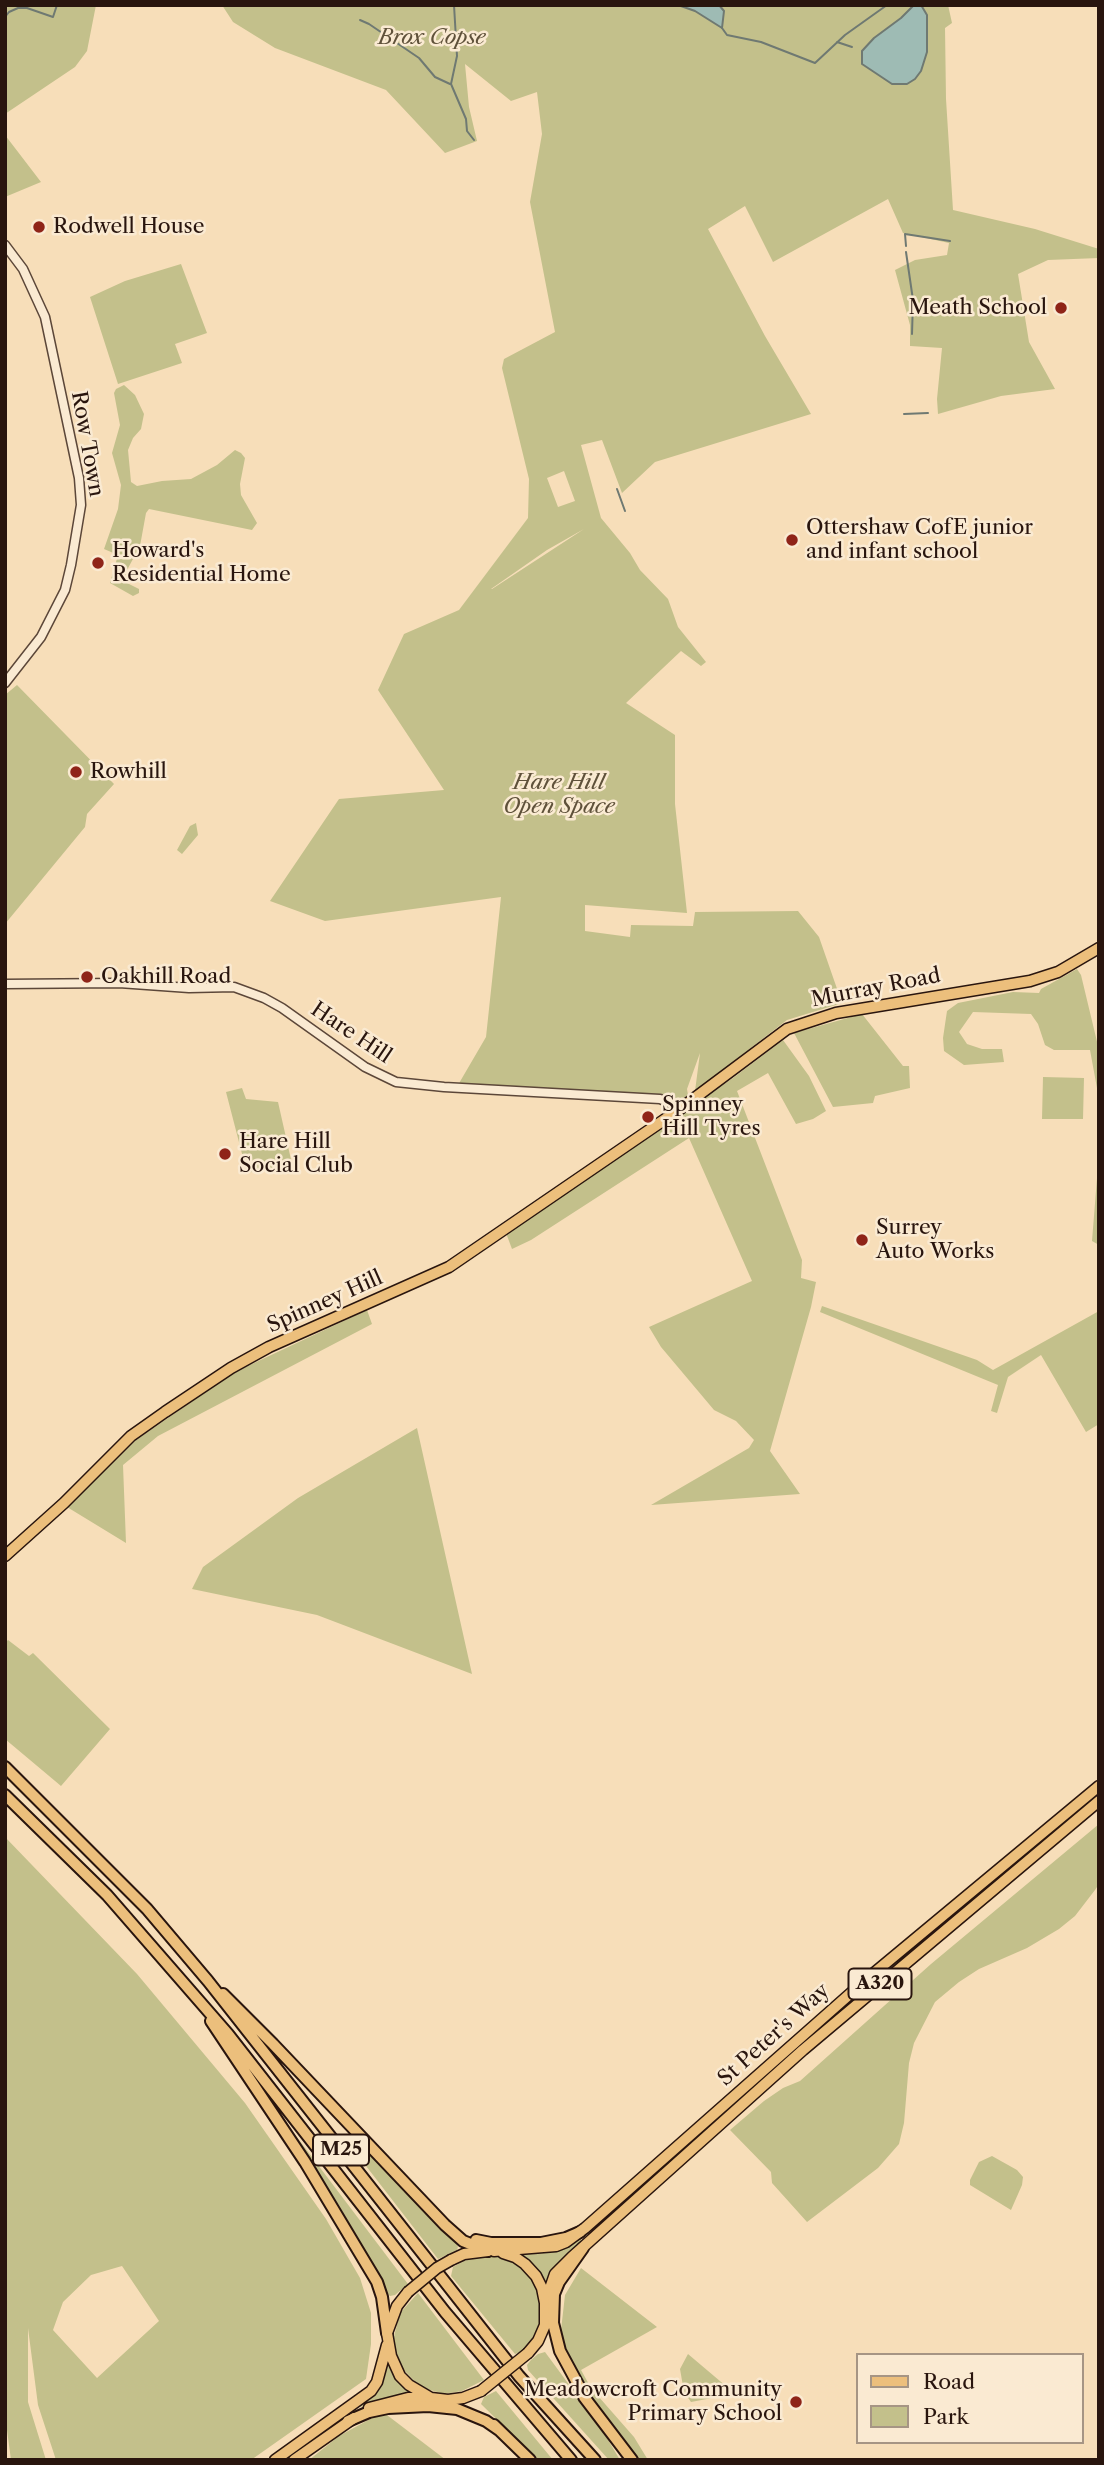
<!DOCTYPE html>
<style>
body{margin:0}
#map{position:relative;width:1104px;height:2465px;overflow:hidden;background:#f7deb9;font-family:"Libre Caslon Text",serif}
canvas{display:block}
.frame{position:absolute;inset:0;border:7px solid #29150e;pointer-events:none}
.legend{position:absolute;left:856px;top:2353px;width:228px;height:91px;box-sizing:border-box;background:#faead2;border:2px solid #a69584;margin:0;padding:9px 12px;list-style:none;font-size:21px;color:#29150e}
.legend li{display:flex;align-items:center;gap:14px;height:35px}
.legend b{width:35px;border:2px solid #a69584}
</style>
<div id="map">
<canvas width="1104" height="2465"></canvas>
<div class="frame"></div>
<ul class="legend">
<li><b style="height:9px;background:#ecbf7c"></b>Road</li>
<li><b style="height:19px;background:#c3c08b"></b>Park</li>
</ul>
</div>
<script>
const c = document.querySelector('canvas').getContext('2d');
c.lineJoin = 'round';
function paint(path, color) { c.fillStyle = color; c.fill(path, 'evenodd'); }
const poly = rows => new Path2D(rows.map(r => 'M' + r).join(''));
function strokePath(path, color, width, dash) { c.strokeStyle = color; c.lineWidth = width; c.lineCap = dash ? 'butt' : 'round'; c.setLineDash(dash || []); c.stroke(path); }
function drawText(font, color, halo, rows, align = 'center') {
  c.font = font + ' "Libre Caslon Text",serif'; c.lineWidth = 5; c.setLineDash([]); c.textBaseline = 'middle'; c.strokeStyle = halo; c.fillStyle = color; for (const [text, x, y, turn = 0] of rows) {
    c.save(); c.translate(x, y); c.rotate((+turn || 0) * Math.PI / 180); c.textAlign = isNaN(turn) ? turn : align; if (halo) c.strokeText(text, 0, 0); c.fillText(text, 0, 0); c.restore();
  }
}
const green = poly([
 [7,5,96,5,87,51,75,67,5,114],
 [222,5,948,5,952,23,945,28,946,99,953,210,1035,229,1099,249,1099,258,1048,260,1018,274,1029,342,1055,389,1001,396,938,414,937,399,942,348,910,346,910,325,895,270,915,260,947,255,949,243,903,233,888,199,773,262,745,206,708,229,765,336,811,414,655,462,622,493,602,440,581,445,601,518,630,553,640,570,668,599,678,627,706,662,701,666,681,651,626,703,675,735,675,804,687,913,585,905,585,931,630,937,631,925,693,926,695,912,798,911,819,937,842,1003,787,1020,695,1091,700,1053,687,1089,688,1095,677,1103,458,1085,486,1037,501,897,325,921,270,901,339,799,444,790,378,690,404,634,459,610,528,518,529,479,502,368,504,359,555,332,530,202,542,134,537,92,511,101,465,64,469,107,477,141,445,153,386,90,275,48,233,22],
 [564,471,575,501,558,507,547,478],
 [584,529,492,589,491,589,547,550],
 [5,135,41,182,5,197],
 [181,264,207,333,175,344,182,363,118,384,90,297,125,281],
 [124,385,135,395,144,414,141,429,133,438,128,450,131,482,137,486,162,481,191,479,217,465,235,450,241,453,245,458,240,484,241,495,257,523,252,530,149,509,146,513,140,546,127,570,125,582,139,589,139,593,133,596,110,583,118,555,104,549,118,509,121,485,112,453,120,425,114,393,116,389],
 [17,685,114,784,87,814,85,827,5,924,5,695],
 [196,823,198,835,182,854,177,850,190,826],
 [1077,969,1081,975,1099,1050,1099,1099,1090,1050,1054,1050,1045,1045,1038,1024,1031,1014,973,1012,959,1032,967,1044,982,1049,1002,1049,1004,1062,964,1065,944,1051,943,1038,947,1011,958,1003,1013,992,1039,993,1041,989],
 [862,1014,903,1066,909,1066,910,1088,875,1096,873,1103,833,1107,794,1033],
 [783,1040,809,1076,826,1111,813,1119,796,1124,768,1073,737,1091,802,1260,801,1278,816,1282,811,1307,770,1451,800,1494,651,1505,749,1448,754,1440,736,1421,714,1410,661,1347,649,1327,752,1281,689,1138,531,1240,512,1249,506,1233,733,1078],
 [1043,1077,1084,1078,1083,1119,1042,1119],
 [242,1088,246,1099,278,1102,292,1164,247,1173,226,1092],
 [1099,1153,1099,1245,1092,1241],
 [822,1306,977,1360,993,1370,1099,1311,1099,1424,1086,1432,1041,1355,1008,1377,997,1413,991,1411,998,1385,820,1312],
 [367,1310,372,1324,158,1436,123,1465,126,1543,67,1507,136,1440,235,1372],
 [417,1428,472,1674,317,1615,192,1589,203,1567,298,1498],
 [8,1640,29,1656,33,1653,110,1729,61,1786,5,1739,5,1643],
 [1099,1824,1099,1884,1095,1890,1075,1916,1059,1929,1027,1948,979,1969,959,1982,935,2002,914,2043,909,2063,904,2123,899,2144,878,2168,807,2222,772,2183,771,2172,730,2130,764,2101,783,2088,800,2081,931,1964],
 [5,1837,137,1974,245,2103,326,2219,360,2278,371,2313,371,2344,366,2379,251,2460,56,2460,38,2405,28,2328,28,2402,46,2460,11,2460,5,2415],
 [122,2266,159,2321,97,2378,53,2330,63,2302,91,2275],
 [284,2120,408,2284,395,2295,390,2296,387,2293,340,2207],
 [349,2144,368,2147,454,2239,458,2247,457,2250,438,2259],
 [992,2156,1017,2170,1023,2177,1022,2185,1011,2210,970,2185,970,2180,979,2162],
 [580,2239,583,2242,547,2287,519,2254,547,2253],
 [492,2255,512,2261,526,2273,535,2285,540,2298,542,2315,538,2331,523,2351,515,2354,451,2276,453,2267,464,2261,475,2257],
 [581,2268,657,2327,581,2370,591,2388,634,2437,648,2460,639,2460,614,2430,569,2362,558,2332,561,2330,565,2295],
 [418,2293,484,2380,462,2391,444,2394,420,2387,397,2363,393,2340,400,2313],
 [545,2352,601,2428,620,2460,609,2460,528,2370,527,2365,531,2360,538,2354],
 [688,2354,727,2387,732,2390,712,2398,691,2402,684,2392,680,2369],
 [386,2361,395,2377,411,2394,393,2396,360,2407,357,2405,377,2389,384,2375],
 [496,2391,553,2460,538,2460,481,2404,484,2397],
 [383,2412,446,2460,309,2460,339,2436]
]);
const water = poly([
 [678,5,719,5,724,11,722,28,695,11,678,5],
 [914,5,921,5,927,15,927,52,921,71,915,79,907,84,892,84,862,64,862,51,874,38,901,18,914,5]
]);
const stream = poly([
 [454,5,457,56,451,84,466,119,467,131,474,140],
 [5,17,9,12,18,8,27,8,53,17,57,5],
 [360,20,369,24,419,58,435,77,450,84],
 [722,28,727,35,761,42,815,63,845,35,887,5],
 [837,42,852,47],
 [906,246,905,234,950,241],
 [906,252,913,300,912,334],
 [904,414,928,413],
 [617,489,625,511]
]);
const minor = poly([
 [5,245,23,269,45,317,79,478,81,505,71,565,65,590,41,637,5,683],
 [5,984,119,983,189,988,234,987,264,998,282,1008,365,1067,396,1082,444,1087,660,1099,676,1105,680,1109]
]);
const major = poly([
 [5,1556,64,1503,131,1436,165,1412,231,1368,269,1347,449,1267,680,1109,787,1029,836,1013,1030,981,1058,972,1099,948],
 [494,2251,556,2246,566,2242,585,2228,868,1978,1099,1786],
 [503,2253,515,2257,525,2264,536,2276,542,2288,545,2303,545,2325,538,2341,528,2353],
 [451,2260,464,2254,488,2251],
 [408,2292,397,2306,387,2333,391,2356,400,2376,409,2385,431,2398,448,2400,463,2398,481,2391],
 [545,2303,555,2274,572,2257,803,2050,1099,1801],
 [369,2408,408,2398,430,2398],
 [275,2460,371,2391,377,2382,387,2345],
 [294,2460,354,2418]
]);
const highway = poly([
 [5,1767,147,1909,208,1981,519,2376,595,2460],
 [5,1795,107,1895,228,2034,445,2312,571,2460],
 [223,1994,273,2044,445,2225,463,2241,488,2251],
 [211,2021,305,2162,377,2282,382,2297,387,2333],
 [476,2240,491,2243,541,2243,566,2238,580,2232],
 [583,2248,559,2282,554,2294,553,2323,560,2351,587,2401],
 [584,2397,632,2460],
 [348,2421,369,2412,388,2408,428,2406,457,2409,486,2421,499,2430],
 [494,2425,530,2460]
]);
const majorBridge = poly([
 [408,2292,437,2268,451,2260],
 [481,2391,528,2353]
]);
const markers = [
 [39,227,7,"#8f2418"],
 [1061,308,7,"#8f2418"],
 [792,540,7,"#8f2418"],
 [98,563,7,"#8f2418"],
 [76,772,7,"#8f2418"],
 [87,977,7,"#8f2418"],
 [648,1117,7,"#8f2418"],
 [225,1154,7,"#8f2418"],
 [862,1240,7,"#8f2418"],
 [796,2402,7,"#8f2418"]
];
const shields = [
 [880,1984,63],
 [341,2150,56]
];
const shieldNames = [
 ["A320",880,1984],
 ["M25",341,2150]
];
const parkNames = [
 ["Brox Copse",432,38],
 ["Hare Hill",559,783],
 ["Open Space",559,807]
];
const poiNames = [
 ["Rodwell House",53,227],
 ["Meath School",1047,308,"right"],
 ["Ottershaw CofE junior",806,528],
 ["and infant school",806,552],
 ["Howard's",112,551],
 ["Residential Home",112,575],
 ["Rowhill",90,772],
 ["Oakhill Road",101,977],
 ["Spinney",662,1105],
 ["Hill Tyres",662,1129],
 ["Hare Hill",239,1142],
 ["Social Club",239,1166],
 ["Surrey",876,1228],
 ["Auto Works",876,1252],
 ["Meadowcroft Community",782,2390,"right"],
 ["Primary School",782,2414,"right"]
];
const streetNames = [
 ["Row Town",87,444,80],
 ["Murray Road",876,988,-11],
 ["Hare Hill",351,1033,34],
 ["Spinney Hill",325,1302,-24],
 ["St Peter's Way",774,2035,-42]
];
paint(green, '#c3c08b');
paint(water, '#9ebbb4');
strokePath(water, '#6f7972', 2);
strokePath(stream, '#6f7972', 2);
strokePath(minor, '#5c4739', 11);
strokePath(major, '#29150e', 13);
strokePath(highway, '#29150e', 14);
strokePath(minor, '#faead2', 8);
strokePath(major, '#ecbf7c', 10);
strokePath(highway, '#ecbf7c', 10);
strokePath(majorBridge, '#29150e', 13, []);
strokePath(majorBridge, '#ecbf7c', 10);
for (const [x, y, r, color] of markers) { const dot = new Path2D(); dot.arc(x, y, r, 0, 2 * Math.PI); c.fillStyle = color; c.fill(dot); strokePath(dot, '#faead2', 2.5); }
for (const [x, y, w] of shields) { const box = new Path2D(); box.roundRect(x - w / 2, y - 15.5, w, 31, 5); c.fillStyle = '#faead2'; c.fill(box); strokePath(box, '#29150e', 2); }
drawText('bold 19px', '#29150e', null, shieldNames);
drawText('italic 21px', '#5f513a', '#faead2', parkNames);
drawText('21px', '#29150e', '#faead2', poiNames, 'left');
drawText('21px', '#29150e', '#faead2', streetNames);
</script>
